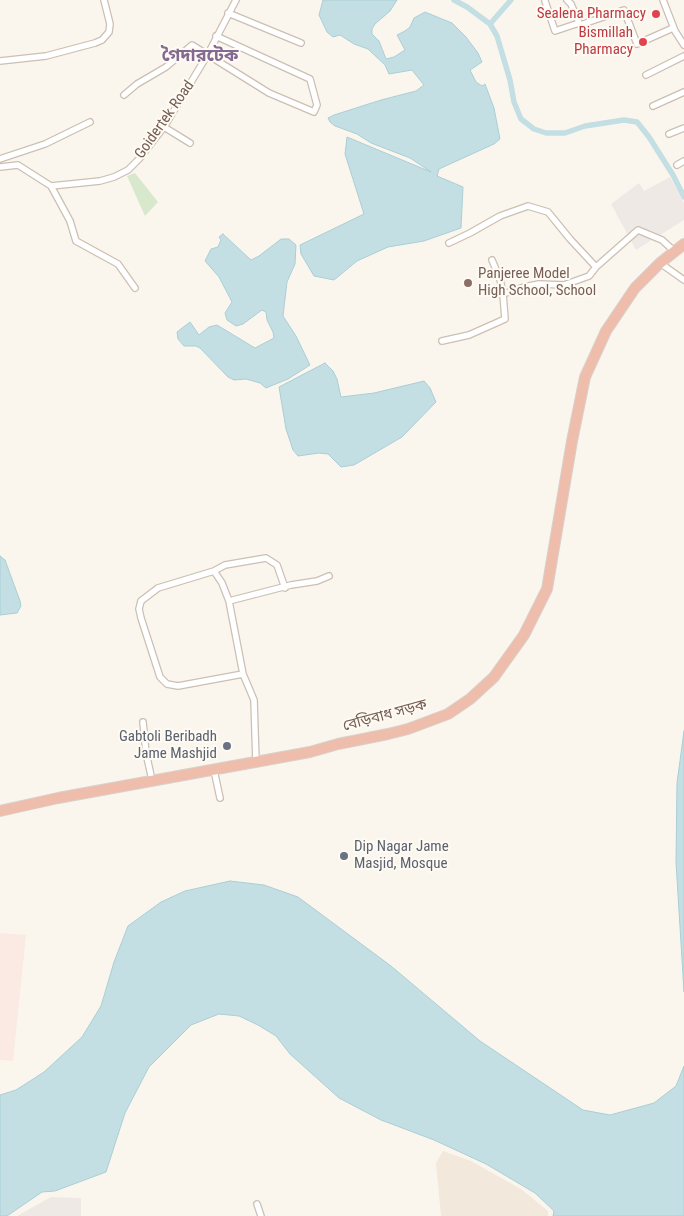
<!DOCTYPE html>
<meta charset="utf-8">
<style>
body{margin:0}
canvas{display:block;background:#fbf6ed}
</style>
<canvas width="684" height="1216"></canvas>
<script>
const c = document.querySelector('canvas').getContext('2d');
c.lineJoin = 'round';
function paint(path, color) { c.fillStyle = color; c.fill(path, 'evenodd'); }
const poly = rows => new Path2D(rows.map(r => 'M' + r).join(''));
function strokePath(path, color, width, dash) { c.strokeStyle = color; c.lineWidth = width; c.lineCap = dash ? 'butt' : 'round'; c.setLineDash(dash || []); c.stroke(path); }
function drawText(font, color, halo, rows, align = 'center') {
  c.font = font + ' "Roboto Condensed","Noto Sans Bengali",sans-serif'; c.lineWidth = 4; c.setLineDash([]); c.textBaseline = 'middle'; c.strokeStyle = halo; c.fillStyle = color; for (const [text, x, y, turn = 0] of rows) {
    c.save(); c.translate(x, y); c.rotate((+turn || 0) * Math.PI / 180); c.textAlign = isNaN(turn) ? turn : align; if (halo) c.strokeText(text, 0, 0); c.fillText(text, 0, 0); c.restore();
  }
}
const residential = poly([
 [443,1151,471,1161,521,1189,548,1211,548,1216,441,1216,436,1163]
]);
const commercial = poly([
 [0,933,26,935,13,1061,0,1060]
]);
const industrial = poly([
 [670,177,684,203,684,220,636,250,611,204,639,183,644,191],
 [51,1197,81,1198,81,1216,17,1216]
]);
const green = poly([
 [135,173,158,202,145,216,127,176]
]);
const water = poly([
 [323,0,397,0,390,11,375,24,372,29,372,34,379,41,386,59,394,57,405,50,397,35,405,31,410,27,414,18,425,12,452,23,466,37,478,53,482,62,470,70,476,82,482,86,485,84,494,108,500,139,494,144,439,169,437,176,463,187,461,228,424,241,388,247,357,261,334,280,314,276,301,254,300,245,364,214,345,154,347,137,431,172,410,158,371,143,357,134,335,126,330,122,328,118,334,115,381,100,416,91,424,85,412,70,389,74,385,65,368,49,354,44,340,35,333,37,327,32,319,15,323,0],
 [223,234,251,260,259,256,281,239,289,239,296,245,295,264,287,282,283,316,296,336,310,365,288,379,266,388,260,383,246,379,234,380,228,377,200,348,196,346,184,346,178,339,177,332,190,322,199,335,209,327,217,325,255,348,274,338,273,332,267,320,266,312,262,310,243,324,236,326,227,320,225,313,232,302,219,277,205,261,211,249,218,247,221,240,219,237,223,234],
 [325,363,333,371,337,379,341,397,374,393,424,381,430,388,436,402,402,437,354,465,341,467,328,454,319,453,298,456,293,450,286,429,279,387,325,363],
 [0,556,5,560,20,601,21,606,17,613,0,615,0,556],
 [684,731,684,992,676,862,677,783,684,731],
 [230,881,264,885,298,897,391,966,480,1041,583,1110,610,1115,654,1103,676,1086,684,1066,684,1216,553,1216,554,1211,535,1193,486,1164,434,1140,381,1120,339,1098,290,1054,276,1036,258,1025,239,1016,219,1014,191,1025,149,1067,125,1113,106,1172,55,1191,42,1192,7,1216,0,1216,0,1095,16,1090,44,1072,82,1037,101,1006,114,962,128,926,161,902,185,891,230,881]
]);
const canal = poly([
 [454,0,467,7,490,24,497,36,510,80,514,102,521,119,534,129,546,133,565,133,585,126,624,120,637,122,649,137,673,175,684,197],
 [490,24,511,0]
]);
const street = poly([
 [567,0,571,4,580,25,624,10,637,44,673,28],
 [663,0,675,31,684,45],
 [545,1,555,31,579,23],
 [228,13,301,43],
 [0,61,46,56,95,43,102,40,109,32,110,24,104,0],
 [646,75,684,56],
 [124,95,137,84,166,67,192,45,269,93,314,112,317,105,310,79,216,36],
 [653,106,684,92],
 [164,127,190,143],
 [669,134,684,128],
 [0,159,45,144,90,122],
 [677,165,684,161],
 [0,167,18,165,51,186,100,181,114,177,128,170,139,159,164,127,208,54,236,0],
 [51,186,70,221,76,241,118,264,135,288],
 [449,243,470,233,500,216,528,206,548,212,570,239,596,267,638,230,662,240,674,251],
 [660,263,684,280],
 [503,294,524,287,539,284,564,285,589,276,596,267],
 [442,341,469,335,505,319,503,294,500,279,492,260],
 [214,571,222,583,229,601,243,674,254,700,256,762],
 [229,601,291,585,317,581,329,576],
 [243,674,178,686,167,684,160,677,141,618,139,609,141,601,158,588,214,571,225,565,266,558,277,565,285,588],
 [143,722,146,753,152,780],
 [214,770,220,798],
 [257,1204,261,1216]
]);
const highway = poly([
 [0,811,58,798,310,752,338,744,388,734,408,729,448,714,470,699,494,677,524,635,547,589,572,441,585,377,606,331,635,288,660,263,684,244]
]);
const markers = [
 [656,14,5,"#e0444e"],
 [643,42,5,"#e0444e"],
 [468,283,5,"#8d6e63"],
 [227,746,5,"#6b7280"],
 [344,856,5,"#6b7280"]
];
const healthNames = [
 ["Sealena Pharmacy",646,14],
 ["Bismillah",633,33],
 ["Pharmacy",633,50]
];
const streetNames = [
 ["Goidertek Road",165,120,-55],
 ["বেড়িবাধ সড়ক",385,716,-15]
];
const educationNames = [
 ["Panjeree Model",478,274],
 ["High School, School",478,291]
];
const worshipNames = [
 ["Gabtoli Beribadh",217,737],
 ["Jame Mashjid",217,754],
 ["Dip Nagar Jame",354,847,"left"],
 ["Masjid, Mosque",354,864,"left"]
];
const quarterNames = [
 ["গৈদারটেক",200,56]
];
paint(residential, '#f2e8dc');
paint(commercial, '#faeae3');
paint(industrial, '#eee9e5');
paint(green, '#d8e8cc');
paint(water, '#c3dfe4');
strokePath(water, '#aaced5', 1);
strokePath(canal, '#c3dfe4', 5.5);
strokePath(street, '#cdbfb3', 8);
strokePath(highway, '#d8d2ce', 12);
strokePath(street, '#fff', 5.5);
strokePath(highway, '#eebdab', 10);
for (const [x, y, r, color] of markers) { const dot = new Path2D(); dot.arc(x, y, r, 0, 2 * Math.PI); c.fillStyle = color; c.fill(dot); strokePath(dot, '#fefaf4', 2); }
drawText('15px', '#be3a42', '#fefaf4', healthNames, 'right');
drawText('15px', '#755e51', '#fefaf4', streetNames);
drawText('15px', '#785e54', '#fefaf4', educationNames, 'left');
drawText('15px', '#5b616d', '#fefaf4', worshipNames, 'right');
drawText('bold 18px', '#846a90', '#fefaf4', quarterNames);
</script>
